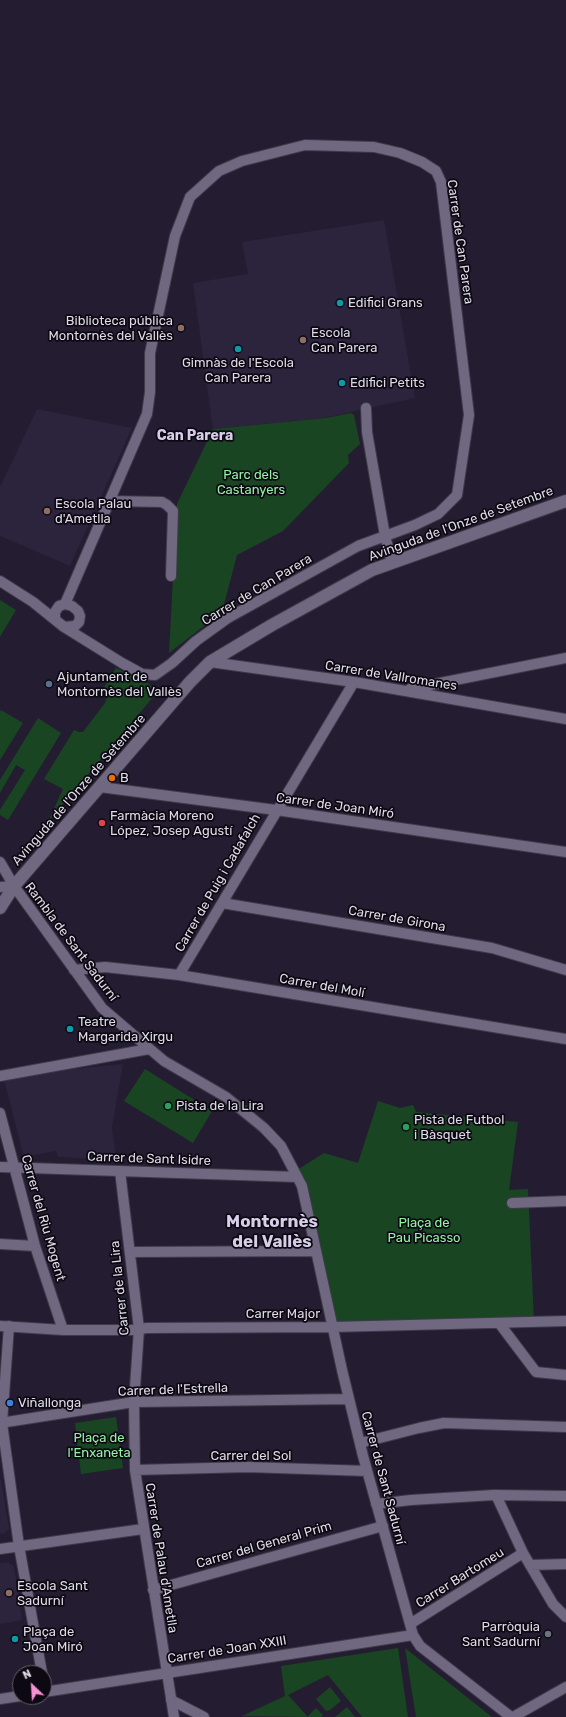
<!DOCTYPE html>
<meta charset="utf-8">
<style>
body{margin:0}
#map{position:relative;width:566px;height:1717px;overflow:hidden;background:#241d31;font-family:Rubik,sans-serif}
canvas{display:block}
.north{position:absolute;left:12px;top:1665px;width:40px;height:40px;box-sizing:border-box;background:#0c0912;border:1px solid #605d67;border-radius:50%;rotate:335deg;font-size:11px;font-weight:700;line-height:16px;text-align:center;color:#dedae7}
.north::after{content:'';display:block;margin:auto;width:14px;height:18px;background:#f590d1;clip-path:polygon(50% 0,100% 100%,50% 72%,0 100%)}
</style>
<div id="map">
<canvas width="566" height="1717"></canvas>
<div class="north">N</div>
</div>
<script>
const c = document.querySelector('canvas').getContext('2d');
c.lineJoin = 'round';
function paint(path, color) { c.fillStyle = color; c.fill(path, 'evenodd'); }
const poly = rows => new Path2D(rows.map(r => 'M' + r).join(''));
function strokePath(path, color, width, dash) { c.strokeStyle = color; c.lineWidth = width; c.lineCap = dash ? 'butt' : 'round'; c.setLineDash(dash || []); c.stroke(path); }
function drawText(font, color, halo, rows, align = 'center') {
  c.font = font + ' Rubik,sans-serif'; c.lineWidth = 3.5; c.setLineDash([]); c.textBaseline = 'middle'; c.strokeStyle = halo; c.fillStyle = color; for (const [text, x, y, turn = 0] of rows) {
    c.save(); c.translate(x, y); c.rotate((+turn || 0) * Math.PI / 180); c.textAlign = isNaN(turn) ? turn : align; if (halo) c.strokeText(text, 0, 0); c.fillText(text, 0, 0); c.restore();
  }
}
const built = poly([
 [384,220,415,398,324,418,213,429,193,283,248,274,242,242],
 [37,409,132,428,70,566,0,536,0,487],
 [123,1064,112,1127,116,1160,58,1157,56,1151,24,1157,3,1076],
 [0,1480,1,1480,9,1529,5,1533,0,1534],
 [8,1562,14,1567,22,1620,0,1624,0,1563]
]);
const green = poly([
 [351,413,354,415,360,444,348,455,349,463,283,531,237,555,222,612,169,653,177,504,213,429,326,418],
 [0,600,16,610,0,637],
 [116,668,149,684,155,691,154,696,48,822,63,789,44,779,74,730,79,732,83,732,105,703,107,697,101,692],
 [1,710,23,723,0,760,0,712],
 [38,718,61,733,8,820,0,815,0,810,25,770,16,765,0,793,0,780],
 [145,1069,212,1111,193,1143,124,1101],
 [378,1101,400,1108,413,1105,416,1112,518,1122,509,1190,528,1189,534,1322,333,1327,294,1172,324,1153,358,1163],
 [116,1417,123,1468,81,1474,75,1423],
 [398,1648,408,1717,362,1717,328,1675,288,1695,308,1717,242,1716,285,1696,281,1666],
 [405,1648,492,1717,416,1717],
 [330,1687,341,1701,330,1710,326,1711,316,1699],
 [347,1707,355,1717,335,1717],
 [316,1708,323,1715,321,1717,309,1717,308,1716]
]);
const street = poly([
 [366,408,367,432,385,536,392,562],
 [110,501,162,502,167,505,173,511,171,576],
 [0,581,33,602,64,627,122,663,142,674,155,675,172,663,196,641,228,618,358,546,415,525,438,514,457,495,469,415,441,182,436,171,422,162,400,153,374,147,305,145,242,161,219,171,190,197,175,236,150,353,150,392,147,414,65,604],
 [55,620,55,612,59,606,65,604,72,606,78,611,80,616,79,622,75,626,64,627],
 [210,662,354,682,566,719],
 [410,689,566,658],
 [100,787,276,810,566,852],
 [0,862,14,886,102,1008,164,1061,226,1097,264,1128,281,1146,302,1186,342,1370,363,1456,413,1635,420,1646,511,1717],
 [0,887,14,886],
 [222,903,492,948,566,970],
 [74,970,105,967,179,975,566,1039],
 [179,975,354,682],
 [0,1076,149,1049],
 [0,1113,35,1246,63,1330],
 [0,1167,297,1177],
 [120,1171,139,1329,134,1402,135,1470,174,1717],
 [512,1203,566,1201],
 [0,1244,35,1246],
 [130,1252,316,1251],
 [499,1323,536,1372,566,1375],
 [0,1326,63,1330,133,1330,147,1328,333,1327,566,1321],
 [9,1326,2,1423,19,1546,42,1673],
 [0,1423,134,1402,349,1399],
 [360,1443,419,1428,444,1423,566,1427],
 [135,1470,247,1467,367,1471],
 [496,1495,523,1553,553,1604,566,1617],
 [376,1504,411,1500,494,1495,566,1496],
 [0,1549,143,1529],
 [530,1565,566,1564],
 [153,1590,383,1526],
 [410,1624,523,1553],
 [44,1692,413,1635],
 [0,1699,20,1696],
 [171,1700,204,1717],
 [513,1717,566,1687]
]);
const secondary = poly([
 [0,908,14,886,190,682,210,662,272,625,372,570,566,501]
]);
const markers = [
 [340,303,4,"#0f9aa8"],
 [181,328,4,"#8d6e63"],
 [303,340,4,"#8d6e63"],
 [238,349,4,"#0f9aa8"],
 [342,383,4,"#0f9aa8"],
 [47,511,4,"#8d6e63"],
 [49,684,4,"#5c6f8a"],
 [112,778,4,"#e8710a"],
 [102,823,4,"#e0444e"],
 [70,1029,4,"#0f9aa8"],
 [168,1106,4,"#2e9e5b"],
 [406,1127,4,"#2e9e5b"],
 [10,1403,4,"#3f7fe0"],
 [9,1593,4,"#8d6e63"],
 [548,1634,4,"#6b7280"],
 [15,1639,4,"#0f9aa8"]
];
const streetNames = [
 ["Carrer de Can Parera",460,242,82],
 ["Avinguda de l'Onze de Setembre",461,524,-20],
 ["Carrer de Can Parera",257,590,-31],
 ["Carrer de Vallromanes",391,676,9],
 ["Avinguda de l'Onze de Setembre",79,790,-49],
 ["Carrer de Joan Miró",335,806,8],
 ["Carrer de Puig i Cadafalch",218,883,-60],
 ["Carrer de Girona",397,919,10],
 ["Rambla de Sant Sadurní",71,942,53],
 ["Carrer del Molí",322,986,10],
 ["Carrer de Sant Isidre",149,1159,2],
 ["Carrer del Riu Mogent",43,1218,74],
 ["Carrer de la Lira",120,1288,-96],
 ["Carrer Major",283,1314],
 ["Carrer de l'Estrella",173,1390,-2],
 ["Carrer del Sol",251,1456],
 ["Carrer de Sant Sadurní",383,1478,75],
 ["Carrer del General Prim",264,1545,-16],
 ["Carrer de Palau d'Ametlla",161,1558,81],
 ["Carrer Bartomeu",460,1578,-32],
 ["Carrer de Joan XXIII",227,1650,-9]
];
const poiNames = [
 ["Edifici Grans",348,303],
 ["Biblioteca pública",173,321,"right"],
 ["Montornès del Vallès",173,336,"right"],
 ["Escola",311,333],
 ["Can Parera",311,348],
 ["Gimnàs de l'Escola",238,363,"center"],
 ["Can Parera",238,378,"center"],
 ["Edifici Petits",350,383],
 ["Escola Palau",55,504],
 ["d'Ametlla",55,519],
 ["Ajuntament de",57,677],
 ["Montornès del Vallès",57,692],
 ["B",120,778],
 ["Farmàcia Moreno",110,816],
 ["López, Josep Agustí",110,831],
 ["Teatre",78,1022],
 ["Margarida Xirgu",78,1037],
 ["Pista de la Lira",176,1106],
 ["Pista de Futbol",414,1120],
 ["i Bàsquet",414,1135],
 ["Viñallonga",18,1403],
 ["Escola Sant",17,1586],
 ["Sadurní",17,1601],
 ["Parròquia",540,1627,"right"],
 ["Sant Sadurní",540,1642,"right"],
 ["Plaça de",23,1632],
 ["Joan Miró",23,1647]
];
const parkNames = [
 ["Parc dels",251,475],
 ["Castanyers",251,490],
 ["Plaça de",424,1223],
 ["Pau Picasso",424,1238],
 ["Plaça de",99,1438],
 ["l'Enxaneta",99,1453]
];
const neighbourhoodNames = [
 ["Can Parera",195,436]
];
const districtNames = [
 ["Montornès",272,1222],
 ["del Vallès",272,1242]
];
paint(built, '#2c233d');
paint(green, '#1a4523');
strokePath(street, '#3f3a4a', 12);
strokePath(secondary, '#3f3a4a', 14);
strokePath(street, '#6f6880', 10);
strokePath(secondary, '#6f6880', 12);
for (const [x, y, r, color] of markers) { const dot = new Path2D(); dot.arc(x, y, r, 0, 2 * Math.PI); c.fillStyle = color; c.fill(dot); strokePath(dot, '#0c0912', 1.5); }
drawText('13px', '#dedae7', '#0c0912', streetNames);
drawText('13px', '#dedae7', '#0c0912', poiNames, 'left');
drawText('13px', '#94f2a3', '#0c0912', parkNames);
drawText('bold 14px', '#d7cfea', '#0c0912', neighbourhoodNames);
drawText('bold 17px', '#d7cfea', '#0c0912', districtNames);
</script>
